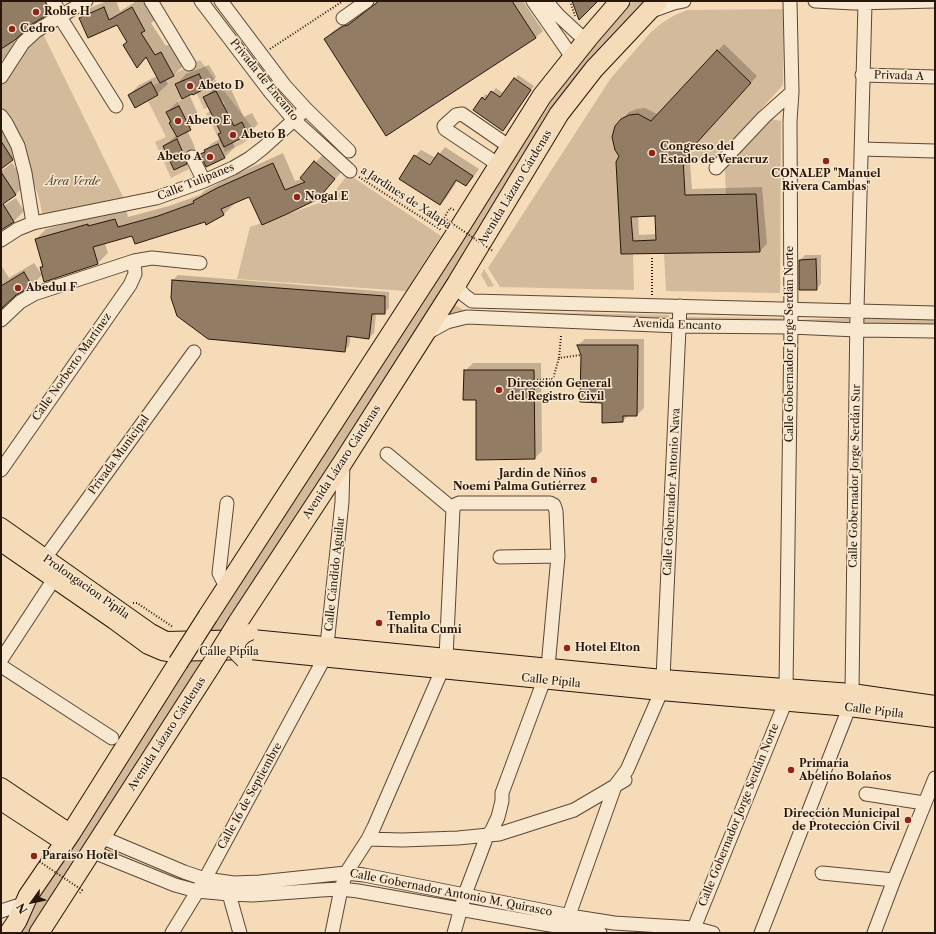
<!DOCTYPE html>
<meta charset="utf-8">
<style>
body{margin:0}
#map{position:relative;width:936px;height:934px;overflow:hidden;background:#f5dbb7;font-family:"Libre Caslon Text",serif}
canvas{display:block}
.frame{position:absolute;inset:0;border:2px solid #28160a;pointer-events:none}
.north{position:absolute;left:12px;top:882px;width:40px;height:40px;-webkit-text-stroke:3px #f8e8d0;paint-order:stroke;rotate:237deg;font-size:11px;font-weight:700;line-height:16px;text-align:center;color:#28160a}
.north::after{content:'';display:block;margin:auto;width:14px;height:18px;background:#28160a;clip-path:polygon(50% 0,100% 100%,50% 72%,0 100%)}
</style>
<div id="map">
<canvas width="936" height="934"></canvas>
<div class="frame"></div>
<div class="north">N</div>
</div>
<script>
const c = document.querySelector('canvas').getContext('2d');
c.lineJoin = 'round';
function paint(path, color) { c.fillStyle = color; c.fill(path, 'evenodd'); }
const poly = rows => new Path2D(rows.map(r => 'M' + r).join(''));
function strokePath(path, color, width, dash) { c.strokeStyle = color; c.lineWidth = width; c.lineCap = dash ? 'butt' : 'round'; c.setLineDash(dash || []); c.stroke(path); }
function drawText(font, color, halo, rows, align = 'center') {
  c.font = font + ' "Libre Caslon Text",serif'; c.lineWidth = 3; c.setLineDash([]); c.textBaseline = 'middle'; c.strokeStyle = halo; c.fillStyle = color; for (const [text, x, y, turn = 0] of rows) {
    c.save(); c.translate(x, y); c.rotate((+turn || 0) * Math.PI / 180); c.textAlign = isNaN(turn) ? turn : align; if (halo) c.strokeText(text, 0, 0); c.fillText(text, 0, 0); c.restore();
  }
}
const green = poly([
 [633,1,647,1,608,43,29,933,18,933,52,877,564,82,600,37],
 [784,9,783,85,713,162,683,158,751,84,717,50,651,121,638,114,629,115,621,119,615,126,612,137,615,150,619,156,616,162,621,254,633,254,634,290,500,287,488,268,611,78,651,32,662,23,675,15,688,10],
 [41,30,129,209,45,227,39,198,32,177,1,112,1,78],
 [200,60,255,131,250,138,242,144,225,152,206,113,211,111,228,114,223,105,225,104,223,100,221,101,216,91,204,97,209,107,204,109,196,92,199,74,190,79,189,78,185,79,185,81,175,86,182,99,177,101,179,106,166,112,179,138,163,146,167,156,166,157,167,161,169,160,174,170,187,164,189,169,171,178,155,142,166,137,148,101,158,95,153,86],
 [242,122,248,135,239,140,239,141,236,143,235,142,224,147,218,134],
 [770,119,781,121,780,293,666,291,664,253,760,252,756,194,726,194,725,171,726,166],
 [348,174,441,236,406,291,237,279,250,227,328,200],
 [484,269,494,286,488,287,481,275],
 [452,303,465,311,669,315,668,326,463,322,438,326],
 [685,317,782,318,781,329,684,327],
 [864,317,935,319,935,332,863,331],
 [852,318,851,330,796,331,796,320]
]);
const shadow = poly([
 [1,1,60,2,50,12,31,23,13,40,15,44,11,52,1,61],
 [107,1,116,1,120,11,137,1,144,1,155,20,151,23,166,46,172,43,184,65,174,75,165,79,168,84,157,94,129,95,139,85,157,76,147,57,137,67,128,41,118,23,80,18,90,8],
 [378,1,523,1,543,31,536,37,387,134,325,39,332,32,350,19,355,18],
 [724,44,757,76,689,150,692,189,762,187,767,244,760,251,622,253,620,156,622,120,629,112,637,109,645,108,659,115],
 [656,214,657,234,639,235,638,215],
 [209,65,216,77,206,87,176,85,186,74],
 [518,75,534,86,506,126,482,98,486,94,489,96,496,88,504,94],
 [227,81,244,117,252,113,258,124,248,134,232,142,235,147,225,157,207,166,201,155,211,144,221,138,219,134,222,132,205,97,215,87],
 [190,96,200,119,187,130,194,145,196,153,186,163,164,146,177,135,167,112,177,102],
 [1,115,23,149,13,159,1,168],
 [445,147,479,169,472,179,466,185,458,180,446,198,440,204,415,156,421,150,436,158],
 [325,152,344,169,327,188,250,195,233,202,234,204,224,214,206,224,205,221,133,235,105,243,108,253,97,264,41,268,43,266,36,239,46,229,98,215,98,217,126,209,128,217,169,206,200,195,204,191,228,178,283,153,295,181,301,179],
 [12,163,26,184,16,194,1,204,1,171],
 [16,198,24,211,14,221,1,230,1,207],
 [805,255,821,255,821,284,816,289,800,289,800,260],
 [34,263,42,275,32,285,15,294,1,308,1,265,9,278],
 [178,275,389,292,389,308,384,313,376,313,374,333,369,338,351,336,349,346,344,351,172,298,173,280],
 [585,339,644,339,644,408,637,415,629,415,623,421,603,402,578,345],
 [473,363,541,363,542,451,535,458,477,399,465,371]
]);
const building = poly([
 [1,1,45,1,51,13,32,24,15,40,1,49,1,1],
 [379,1,512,1,536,38,386,136,324,39,343,26,348,25,379,1],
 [572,1,598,1,579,20,572,1],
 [104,7,109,20,132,7,145,31,141,33,155,55,161,52,174,76,160,83,146,57,137,68,123,45,127,42,117,25,88,38,79,18,104,7],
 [717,50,751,83,683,158,685,195,756,194,760,252,621,254,616,162,619,156,615,150,612,137,615,126,621,119,629,115,638,114,651,121,717,50],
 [655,216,656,240,633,241,631,217,655,216],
 [199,74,206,88,193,95,192,94,182,99,175,84,199,74],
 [514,78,531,90,503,131,473,110,482,97,485,100,491,91,500,97,514,78],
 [151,82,158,95,135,108,128,95,151,82],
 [216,91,234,126,242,122,248,135,224,147,218,134,221,133,203,97,216,91],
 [179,106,191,130,177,137,169,123,171,122,166,112,179,106],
 [177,139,184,155,187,164,174,170,163,146,177,139],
 [1,141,13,160,1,169,1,141],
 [218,144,225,158,206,167,200,154,205,152,204,150,218,144],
 [438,153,473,176,466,186,456,180,440,205,399,179,414,155,430,165,438,153],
 [314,161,335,179,318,199,287,214,262,225,249,197,221,209,224,215,206,225,205,222,135,244,132,236,93,247,98,264,44,282,40,267,43,267,35,239,88,224,88,226,115,219,118,227,158,216,194,203,193,201,217,188,273,163,285,190,305,182,300,178,314,161],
 [1,172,16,195,3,204,14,222,1,230,1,172],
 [816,259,817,290,799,290,799,260,816,259],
 [24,272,32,286,16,295,1,309,1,286,24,272],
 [172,280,385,296,385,314,372,314,369,339,347,336,345,352,208,339,177,316,171,298,172,280],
 [577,345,638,345,637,416,623,416,623,422,602,423,602,403,580,402,581,355,577,345],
 [464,370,534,370,535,459,476,460,476,400,463,400,464,370]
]);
const path = poly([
 [570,1,575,16],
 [270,49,343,1],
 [359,177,441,230],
 [444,218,450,208,454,210],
 [652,258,652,295],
 [561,336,559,358,581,355],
 [534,380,553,379,559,358],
 [133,603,137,603,173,627]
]);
const minor = poly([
 [53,1,62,16],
 [151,1,189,64],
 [201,1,271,93,294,120,350,171],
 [221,1,285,86,306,109,349,151],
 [533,1,572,57],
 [546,1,558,15,586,41],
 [815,1,854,3,935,1],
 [649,12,674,3,684,1],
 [60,17,116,106],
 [343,18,367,1],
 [862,75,935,77],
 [1,77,23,43,36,31,86,1],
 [1,116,6,123,18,146,25,173,33,223],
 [861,149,935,151],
 [192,157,204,181],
 [499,165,445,129,444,126,456,115,462,114,510,147],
 [716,168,764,117,792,92],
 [1,240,18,229,33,223,156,198,204,181,233,168,250,158,263,148,306,109],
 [457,283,459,289,464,295,472,301,935,313],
 [1,320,20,302,34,294,134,261,152,258,200,263],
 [427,333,447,322,467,317,679,326,791,327,857,330,935,331],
 [387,454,453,509],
 [1,470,130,285,135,274,134,261],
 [500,557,558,556],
 [45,558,194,352],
 [226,587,219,573,227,503],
 [327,645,342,502,343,462],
 [1,660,54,579],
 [1,666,112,738],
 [663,678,680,306],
 [786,687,791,327,790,121,792,92,790,1],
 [866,794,924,803],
 [101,837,184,872,205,879,234,883,260,882,346,873,364,875,576,917,614,923,694,928,713,933],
 [368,839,402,840,458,838,499,834,574,810,625,780],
 [91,851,175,885,197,891,229,894,253,895,321,890,341,889,358,891,544,924,600,933],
 [822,873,894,880],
 [229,894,240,933],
 [1,911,17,906],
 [569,915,615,786,627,770,661,692],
 [694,928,785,703],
 [172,933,205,879,325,657],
 [332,933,341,889,346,873,368,839,374,827,442,670,446,657,453,509,455,505,459,503,550,503,554,505,556,511,558,556,548,667],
 [454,933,465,894,487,836,492,830,498,817,502,801,502,793,544,680],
 [761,933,849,708,852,692,857,310,865,3],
 [874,933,894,880,935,778]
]);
const major = poly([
 [1,526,151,632,166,640,252,638,663,678,852,692,935,704],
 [1,543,114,621,148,646,162,652,168,653,250,651,661,692,849,708,935,719],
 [1,786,71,833],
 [1,802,64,843]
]);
const highway = poly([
 [208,616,453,238,542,96,589,37,620,1],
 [238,622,343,462,457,283,559,114,594,69,658,1],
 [9,933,17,921,28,896,71,833,178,663],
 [39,933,210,667]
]);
const pathBridge = poly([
 [444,218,493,251],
 [43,856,40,862,82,890,80,893]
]);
const majorBridge = poly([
 [244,660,237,653,236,648,239,640,244,635,250,632]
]);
const highwayBridge = poly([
 [178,663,208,616],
 [210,667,238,622]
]);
const markers = [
 [36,12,4,"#8f2418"],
 [12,29,4,"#8f2418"],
 [190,86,4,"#8f2418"],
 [178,121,4,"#8f2418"],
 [233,135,4,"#8f2418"],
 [652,153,4,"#8f2418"],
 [210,157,4,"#8f2418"],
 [826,161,4,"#8f2418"],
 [297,197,4,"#8f2418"],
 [18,288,4,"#8f2418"],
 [499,390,4,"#8f2418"],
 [594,480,4,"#8f2418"],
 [379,623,4,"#8f2418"],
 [567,648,4,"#8f2418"],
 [791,770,4,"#8f2418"],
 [908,820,4,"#8f2418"],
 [34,856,4,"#8f2418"]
];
const poiNames = [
 ["Roble H",44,12],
 ["Cedro",20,29],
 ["Abeto D",198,86],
 ["Abeto E",186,121],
 ["Abeto B",241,135],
 ["Congreso del",660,147],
 ["Estado de Veracruz",660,160],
 ["Abeto A",202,157,"right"],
 ["CONALEP \"Manuel",826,174,"center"],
 ["Rivera Cambas\"",826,187,"center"],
 ["Nogal E",305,197],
 ["Abedul F",26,288],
 ["Dirección General",507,384],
 ["del Registro Civil",507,397],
 ["Jardín de Niños",586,474,"right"],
 ["Noemí Palma Gutiérrez",586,487,"right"],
 ["Templo",387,617],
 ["Thalita Cumi",387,630],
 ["Hotel Elton",575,648],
 ["Primaria",799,764],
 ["Abelino Bolaños",799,777],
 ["Dirección Municipal",900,814,"right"],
 ["de Protección Civil",900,827,"right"],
 ["Paraíso Hotel",42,856]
];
const streetNames = [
 ["Privada A",899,76,2],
 ["Privada de Encanto",264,80,51],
 ["Calle Tulipanes",196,182,-22],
 ["Avenida Lázaro Cárdenas",515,188,-59],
 ["a Jardines de Xalapa",406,198,33],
 ["Avenida Encanto",677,325,2],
 ["Calle Gobernador Jorge Serdán Norte",790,344,-90],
 ["Calle Norberto Martínez",72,367,-55],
 ["Privada Municipal",119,455,-54],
 ["Avenida Lázaro Cárdenas",342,462,-57],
 ["Calle Gobernador Jorge Serdán Sur",855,476,-89],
 ["Calle Gobernador Antonio Nava",672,492,-87],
 ["Calle Cándido Aguilar",335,574,-84],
 ["Prolongacion Pípila",86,587,35],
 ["Calle Pípila",229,652],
 ["Calle Pípila",551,681,6],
 ["Calle Pípila",874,711,7],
 ["Avenida Lázaro Cárdenas",167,734,-57],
 ["Calle 16 de Septiembre",250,796,-61],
 ["Calle Gobernador Jorge Serdán Norte",739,815,-68],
 ["Calle Gobernador Antonio M. Quirasco",451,893,11]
];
const parkNames = [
 ["Área Verde",73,182]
];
paint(green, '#d2ba9a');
paint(shadow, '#0003');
paint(building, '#937c64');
strokePath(building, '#28160a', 1);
strokePath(minor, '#5b4735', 15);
strokePath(major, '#28160a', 18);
strokePath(highway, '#28160a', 21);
strokePath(path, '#28160a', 2, [1, 2]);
strokePath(minor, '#f8e8d0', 13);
strokePath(major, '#f5dbb7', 16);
strokePath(highway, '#f5dbb7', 19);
strokePath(majorBridge, '#28160a', 18, []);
strokePath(highwayBridge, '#28160a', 21, []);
strokePath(pathBridge, '#28160a', 2, [1, 2]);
strokePath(majorBridge, '#f5dbb7', 16);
strokePath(highwayBridge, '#f5dbb7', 19);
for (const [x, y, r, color] of markers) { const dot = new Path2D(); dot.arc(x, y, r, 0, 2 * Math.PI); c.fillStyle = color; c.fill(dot); strokePath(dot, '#f8e8d0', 1.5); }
drawText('bold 11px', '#28160a', '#f8e8d0', poiNames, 'left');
drawText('11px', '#28160a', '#f8e8d0', streetNames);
drawText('italic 11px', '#5b4735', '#f8e8d0', parkNames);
</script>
